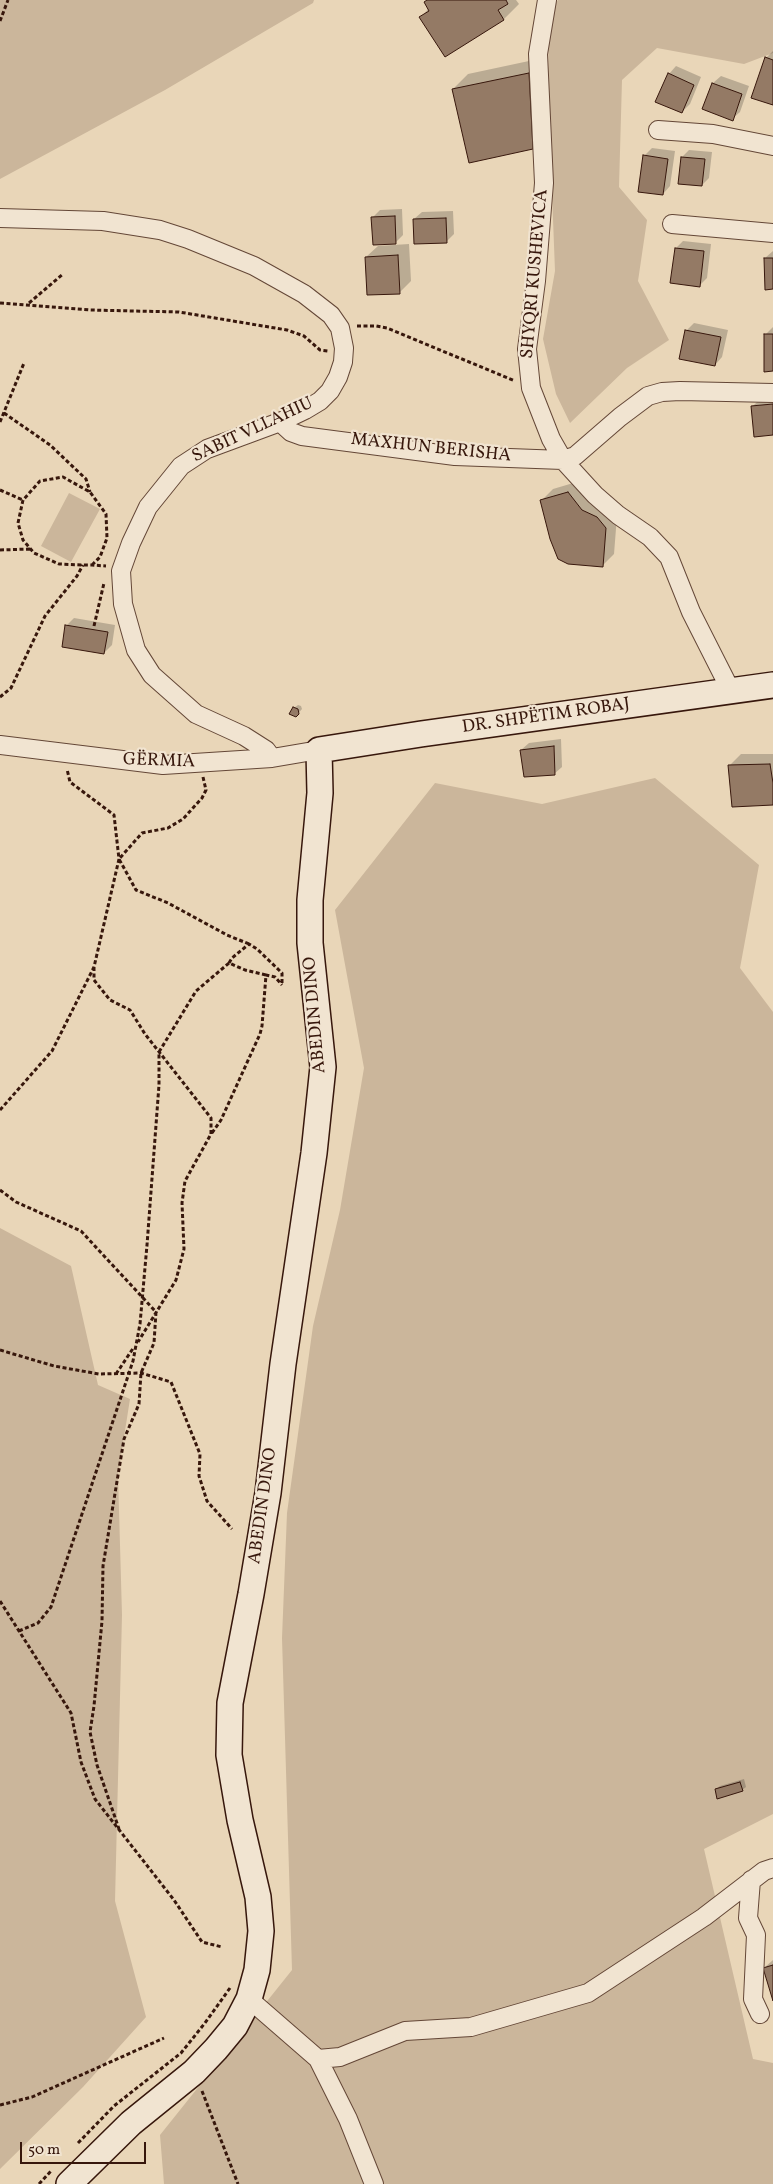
<!DOCTYPE html>
<meta charset="utf-8">
<style>
body{margin:0}
#map{position:relative;width:773px;height:2184px;overflow:hidden;background:#e9d6b8;font-family:Vollkorn,serif}
canvas{display:block}
.scale{position:absolute;left:20px;top:2142px;width:126px;height:22px;box-sizing:border-box;border:2px solid #37170c;border-top:0;padding-left:6px;font-size:15px;line-height:18px;white-space:nowrap;color:#37170c;-webkit-text-stroke:4px #f1e4d1;paint-order:stroke}
</style>
<div id="map">
<canvas width="773" height="2184"></canvas>
<div class="scale">50 m</div>
</div>
<script>
const c = document.querySelector('canvas').getContext('2d');
c.lineJoin = 'round';
function paint(path, color) { c.fillStyle = color; c.fill(path, 'evenodd'); }
const poly = rows => new Path2D(rows.map(r => 'M' + r).join(''));
function strokePath(path, color, width, dash) { c.strokeStyle = color; c.lineWidth = width; c.lineCap = dash ? 'butt' : 'round'; c.setLineDash(dash || []); c.stroke(path); }
function drawText(font, color, halo, rows, align = 'center') {
  c.font = font + ' Vollkorn,serif'; c.lineWidth = 4.5; c.setLineDash([]); c.textBaseline = 'middle'; c.strokeStyle = halo; c.fillStyle = color; for (const [text, x, y, turn = 0] of rows) {
    c.save(); c.translate(x, y); c.rotate((+turn || 0) * Math.PI / 180); c.textAlign = isNaN(turn) ? turn : align; if (halo) c.strokeText(text, 0, 0); c.fillText(text, 0, 0); c.restore();
  }
}
const green = poly([
 [0,0,314,0,313,3,165,90,0,179],
 [558,0,773,0,773,53,744,64,657,48,622,80,619,187,647,220,638,281,669,340,627,368,570,423,556,394,543,339,555,271,548,89,549,14],
 [69,493,100,509,71,562,41,546],
 [655,778,759,865,740,968,773,1012,773,1814,704,1849,753,2059,773,2063,773,2184,164,2184,160,2135,292,1970,282,1638,287,1513,313,1326,340,1210,364,1068,335,910,435,783,542,804],
 [0,1228,71,1266,98,1385,130,1399,118,1475,122,1615,115,1901,146,2017,83,2087,0,2169]
]);
const shadow = poly([
 [428,0,516,0,519,4,504,19,445,55,421,17,429,8],
 [773,51,773,104,766,58],
 [543,58,547,133,532,148,453,89,468,74],
 [676,66,701,77,690,104,682,112,669,74],
 [721,76,749,86,740,112,732,119,704,109,713,83],
 [652,148,675,151,670,186,663,194,644,156],
 [689,150,712,152,709,178,702,185,682,157],
 [402,209,403,235,396,242,373,217,380,210],
 [453,211,454,234,446,242,414,219,422,212],
 [683,241,711,244,707,278,699,286,676,248],
 [409,244,411,281,400,292,366,257,378,246],
 [773,251,773,288,765,258],
 [694,323,728,330,722,357,715,365,686,331],
 [773,327,773,370,765,335],
 [773,398,773,434,752,407,760,399],
 [580,481,617,516,614,554,602,566,541,501,553,489],
 [74,618,115,625,112,645,104,653,66,626],
 [298,705,301,706,302,709,296,716,294,708],
 [561,739,562,767,554,774,521,750,529,743],
 [741,754,773,754,773,804,729,766],
 [744,1779,746,1787,742,1790,716,1789,720,1786],
 [773,1960,773,1997,764,1968]
]);
const building = poly([
 [427,0,506,0,508,4,498,10,504,20,445,57,419,17,429,11,424,2,427,0],
 [765,57,773,60,773,105,751,98,765,57],
 [529,73,533,149,469,163,452,89,529,73],
 [668,73,694,85,682,113,655,102,668,73],
 [712,83,742,94,733,121,702,109,712,83],
 [643,155,668,159,663,195,638,192,643,155],
 [681,157,705,159,702,186,678,184,681,157],
 [395,216,396,244,373,245,371,217,395,216],
 [446,218,447,243,414,244,413,219,446,218],
 [675,248,704,251,700,287,670,283,675,248],
 [398,255,400,294,367,295,365,257,398,255],
 [764,258,773,258,773,289,765,290,764,258],
 [685,330,721,337,715,366,679,359,685,330],
 [764,334,773,334,773,371,764,372,764,334],
 [773,404,773,435,754,437,751,406,773,404],
 [568,492,582,510,597,517,606,528,603,567,568,564,558,559,550,539,540,500,568,492],
 [65,625,108,632,104,654,62,647,65,625],
 [293,707,298,709,299,714,296,717,289,714,293,707],
 [554,746,555,775,524,777,520,750,554,746],
 [770,764,773,783,773,805,732,807,728,765,770,764],
 [740,1782,743,1791,717,1799,715,1789,740,1782],
 [773,1965,773,2001,763,1968,773,1965]
]);
const path = poly([
 [0,21,8,0],
 [0,303,90,310,179,312,287,330,304,336,320,350,328,351],
 [29,303,63,274],
 [357,326,376,326,387,328,515,381],
 [4,413,50,445,86,479,90,492],
 [0,422,24,363],
 [0,490,23,500],
 [0,550,31,549],
 [92,565,100,557,107,538,106,514,90,492,63,477,40,481,23,500,18,523,23,540,34,553,59,564,83,565,92,565,106,566],
 [94,626,104,583],
 [0,697,11,688,45,616,77,576,83,565],
 [203,777,206,790,202,798,183,819,168,828,142,833,119,859,136,890,168,903,227,935,249,944],
 [229,963,232,958,249,944,257,949,282,973,282,984],
 [94,967,94,980,110,1000,130,1010,145,1034,211,1118,211,1134,185,1181,182,1203,184,1249,176,1280,138,1342],
 [0,1110,52,1051,94,967,119,859,114,815,70,782,67,769],
 [212,1133,221,1120,260,1034,262,1026,266,975,275,977,282,985],
 [0,1190,16,1202,81,1231,156,1312,154,1343,141,1373,139,1404,124,1439,103,1566,102,1621,94,1706,90,1732,97,1765,119,1829],
 [0,1350,54,1366,99,1374,141,1373,171,1382,200,1454,199,1476,207,1501,232,1529],
 [116,1374,134,1347],
 [0,1601,71,1713,81,1762,95,1799,174,1900,202,1942,222,1947],
 [19,1631,38,1623,51,1607,133,1361,140,1324,147,1245,159,1085,159,1052,196,991,229,963,245,970,266,975],
 [202,2091,238,2184],
 [0,2105,32,2097,164,2038],
 [78,2143,114,2106,181,2053,205,2023,230,1988],
 [39,2184,51,2171]
]);
const street = poly([
 [547,0,538,54,544,183,536,281,527,349,531,388,551,439,563,460,595,495,618,515,650,537,669,557,691,612,731,691],
 [658,130,713,134,773,146],
 [0,218,103,221,160,230,188,239,254,266,304,294,331,315,340,328,344,348,343,362,338,377,330,391,320,401,305,410,280,422,207,449,181,466,148,507,131,543,121,571,123,604,136,650,152,675,196,714,244,736,266,750,272,758],
 [672,224,773,233],
 [280,422,291,432,302,436,455,456,563,460,575,456,620,417,648,396,662,392,680,391,773,393],
 [0,745,163,765,272,758,319,750],
 [751,1880,748,1918,756,1935,753,1999,760,2014],
 [249,1999,318,2059,340,2057,405,2031,471,2027,588,1993,704,1917,764,1871,773,1868],
 [318,2059,348,2119,374,2184]
]);
const secondary = poly([
 [69,2184,131,2123,194,2072,216,2049,235,2026,249,1999,257,1970,261,1931,258,1897,240,1820,229,1755,230,1703,251,1594,268,1493,283,1364,314,1153,323,1067,310,943,310,900,320,793,319,750,421,734,773,685]
]);
const streetNames = [
 ["SHYQRI KUSHEVICA",536,274,-85],
 ["SABIT VLLAHIU",253,431,-25],
 ["MAXHUN BERISHA",431,449,6],
 ["DR. SHPËTIM ROBAJ",546,717,-8],
 ["GËRMIA",159,762,2],
 ["ABEDIN DINO",316,1015,-95],
 ["ABEDIN DINO",264,1506,-82]
];
paint(green, '#cbb69b');
paint(shadow, '#0003');
paint(building, '#947a65');
strokePath(building, '#37170c', 1);
strokePath(street, '#644737', 20);
strokePath(secondary, '#37170c', 28);
strokePath(path, '#37170c', 3, [4, 2.5]);
strokePath(street, '#f1e4d1', 18);
strokePath(secondary, '#f1e4d1', 25);
drawText('18px', '#37170c', '#f1e4d1', streetNames);
</script>
